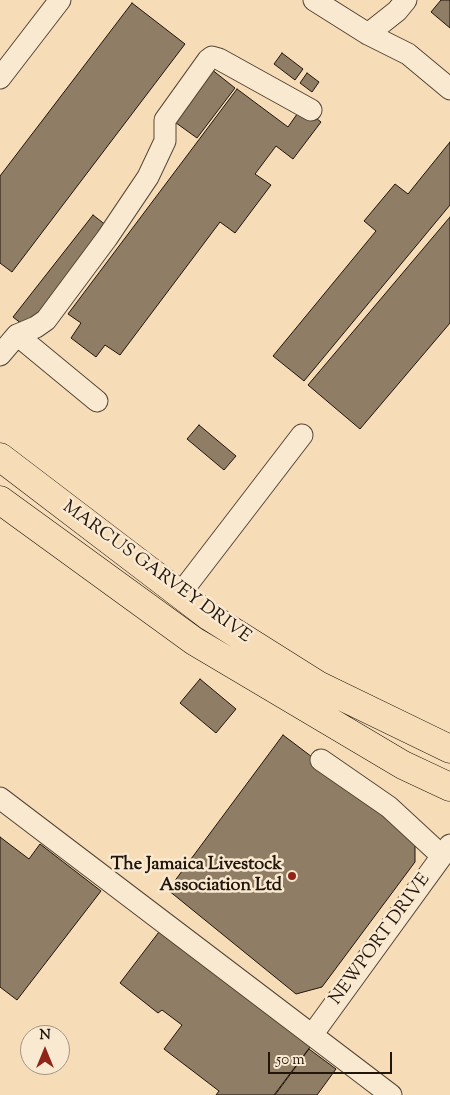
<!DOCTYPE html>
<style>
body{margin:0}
#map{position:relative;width:450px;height:1095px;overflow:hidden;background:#f6ddb8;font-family:"Sorts Mill Goudy",serif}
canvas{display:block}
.north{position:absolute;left:20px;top:1025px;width:50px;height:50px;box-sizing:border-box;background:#f9e9d1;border:1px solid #a39482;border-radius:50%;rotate:0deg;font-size:14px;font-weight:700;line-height:20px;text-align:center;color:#21150c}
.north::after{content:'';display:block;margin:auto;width:18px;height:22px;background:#8f2418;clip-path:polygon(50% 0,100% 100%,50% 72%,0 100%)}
.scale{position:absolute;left:268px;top:1052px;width:124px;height:22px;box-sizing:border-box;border:2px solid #21150c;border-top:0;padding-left:6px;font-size:15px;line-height:18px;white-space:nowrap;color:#21150c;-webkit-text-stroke:4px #f9e9d1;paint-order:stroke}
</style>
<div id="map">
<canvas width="450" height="1095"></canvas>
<div class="north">N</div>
<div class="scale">50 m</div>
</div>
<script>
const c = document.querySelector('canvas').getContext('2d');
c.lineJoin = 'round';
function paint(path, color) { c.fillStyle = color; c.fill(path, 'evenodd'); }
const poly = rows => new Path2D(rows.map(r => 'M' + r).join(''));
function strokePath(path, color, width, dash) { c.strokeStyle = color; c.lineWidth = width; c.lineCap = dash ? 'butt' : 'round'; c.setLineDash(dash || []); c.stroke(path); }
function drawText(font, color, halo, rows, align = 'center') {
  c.font = font + ' "Sorts Mill Goudy",serif'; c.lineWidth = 5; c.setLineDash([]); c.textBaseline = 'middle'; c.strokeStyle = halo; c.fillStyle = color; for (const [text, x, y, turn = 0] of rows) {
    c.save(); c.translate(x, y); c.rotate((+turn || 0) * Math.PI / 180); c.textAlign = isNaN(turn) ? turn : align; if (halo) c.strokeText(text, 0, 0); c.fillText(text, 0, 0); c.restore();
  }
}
const building = poly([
 [441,0,450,0,450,28,431,12,441,0],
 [132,3,185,44,12,272,0,263,0,176,132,3],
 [282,53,303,69,295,80,274,64,282,53],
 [211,69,235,88,197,138,172,120,211,69],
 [307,73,319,82,312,92,300,83,307,73],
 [237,89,288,127,302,107,321,122,293,159,276,146,255,174,271,185,235,233,220,222,120,355,105,345,96,357,71,338,81,323,68,314,237,89],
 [450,142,450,205,304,381,273,356,376,231,364,221,395,184,408,194,450,142],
 [93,215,107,226,27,328,13,317,93,215],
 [450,217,450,323,360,429,308,385,450,217],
 [199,425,236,456,224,470,187,439,199,425],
 [200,679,236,709,216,733,180,703,200,679],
 [283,735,415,835,415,862,322,987,296,994,168,890,283,735],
 [0,837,29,859,40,844,101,891,17,1000,0,987,0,837],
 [162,928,313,1043,274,1095,216,1095,219,1091,164,1049,182,1025,162,1010,158,1013,120,983,162,928],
 [309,1049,336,1069,317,1095,275,1095,309,1049]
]);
const minor = poly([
 [314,0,368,34,408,54,450,89],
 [368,34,397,11,406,0],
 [0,78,60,0],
 [17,335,97,401],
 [0,355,17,335,36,327,46,320,107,238,148,177,165,141,165,120,208,60,212,57,219,59,311,110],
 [180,594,302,435],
 [321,760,389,807,442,856],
 [0,798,391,1095],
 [312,1035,450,845]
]);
const highway = poly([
 [0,457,210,617,318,685,450,749],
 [0,500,194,641,403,765,450,787]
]);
const markers = [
 [292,876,5,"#8f2418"]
];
const streetNames = [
 ["MARCUS GARVEY DRIVE",156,573,36],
 ["NEWPORT DRIVE",381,940,-54]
];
const poiNames = [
 ["The Jamaica Livestock",282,866],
 ["Association Ltd",282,887]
];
paint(building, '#907d65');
strokePath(building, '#21150c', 1);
strokePath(minor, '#564737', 23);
strokePath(highway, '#21150c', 29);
strokePath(minor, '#f9e9d1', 21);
strokePath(highway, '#f6ddb8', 28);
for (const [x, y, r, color] of markers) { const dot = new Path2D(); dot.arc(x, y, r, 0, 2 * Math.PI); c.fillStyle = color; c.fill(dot); strokePath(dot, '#f9e9d1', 2); }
drawText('18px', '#21150c', '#f9e9d1', streetNames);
drawText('bold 18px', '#21150c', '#f9e9d1', poiNames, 'right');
</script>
